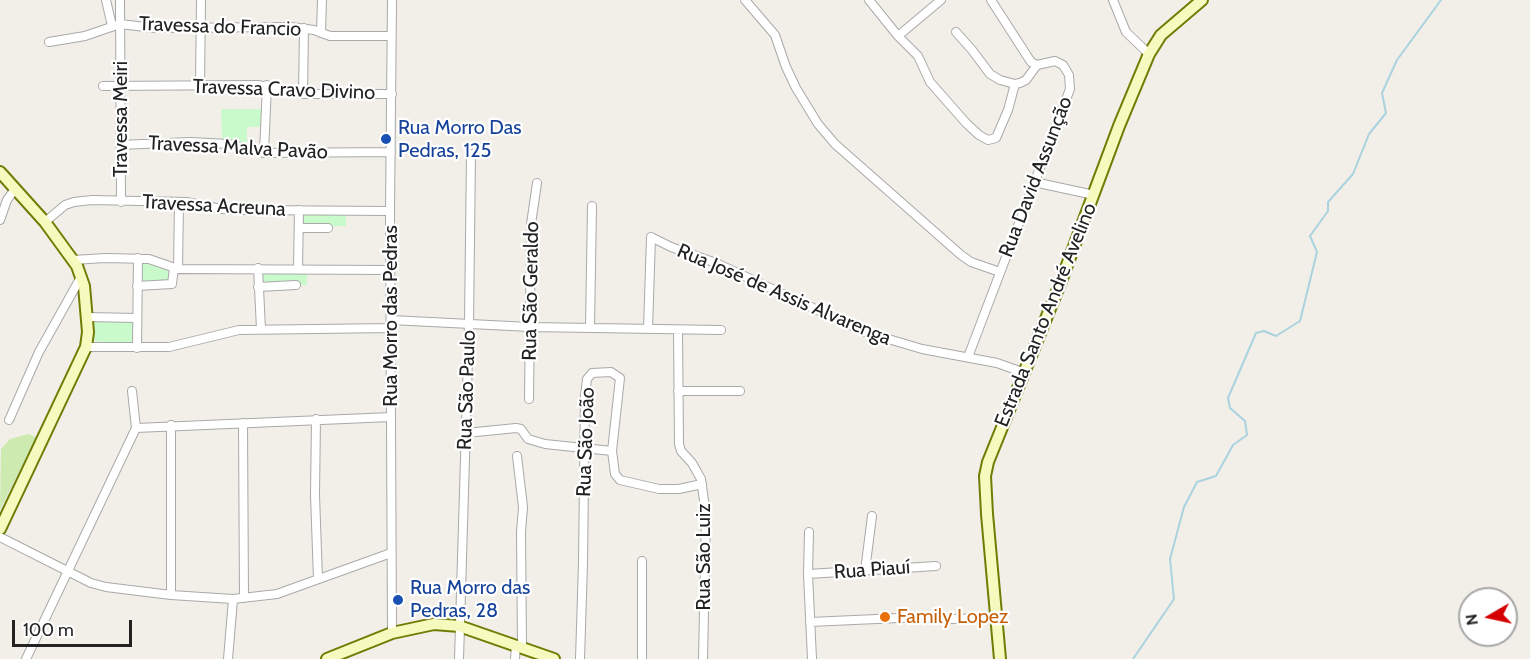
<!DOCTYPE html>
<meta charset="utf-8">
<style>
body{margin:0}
#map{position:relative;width:1530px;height:659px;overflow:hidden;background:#f2efe9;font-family:Cabin,sans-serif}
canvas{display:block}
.north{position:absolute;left:1458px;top:587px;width:60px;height:60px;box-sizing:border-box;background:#fff;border:2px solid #a7a7a7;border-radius:50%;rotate:261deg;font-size:16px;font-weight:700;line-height:24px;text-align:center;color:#222}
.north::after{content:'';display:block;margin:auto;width:21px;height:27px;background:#d40000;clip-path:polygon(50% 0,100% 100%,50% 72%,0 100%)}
.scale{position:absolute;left:12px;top:620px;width:120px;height:27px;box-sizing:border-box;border:3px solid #222;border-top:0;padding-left:8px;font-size:18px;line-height:21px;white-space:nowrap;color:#222;-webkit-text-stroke:4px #fff;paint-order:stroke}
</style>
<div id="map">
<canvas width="1530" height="659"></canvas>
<div class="north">N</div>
<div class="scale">100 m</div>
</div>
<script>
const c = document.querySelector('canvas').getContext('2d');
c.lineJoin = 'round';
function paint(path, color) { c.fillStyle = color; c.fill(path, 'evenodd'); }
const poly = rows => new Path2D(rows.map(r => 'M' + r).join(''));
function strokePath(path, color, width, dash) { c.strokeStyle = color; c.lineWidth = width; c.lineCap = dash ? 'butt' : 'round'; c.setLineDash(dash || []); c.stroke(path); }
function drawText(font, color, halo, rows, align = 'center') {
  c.font = font + ' Cabin,sans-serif'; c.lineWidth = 4.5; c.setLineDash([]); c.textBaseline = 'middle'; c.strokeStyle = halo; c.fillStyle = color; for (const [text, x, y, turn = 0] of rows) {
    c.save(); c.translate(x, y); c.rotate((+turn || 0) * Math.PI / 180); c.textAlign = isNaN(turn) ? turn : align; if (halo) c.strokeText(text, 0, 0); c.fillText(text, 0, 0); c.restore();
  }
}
const grass = poly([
 [28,434,36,437,0,510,1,449,10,439]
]);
const park = poly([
 [221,109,264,109,263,127,247,127,247,145,228,140,222,138],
 [299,214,346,214,346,226,299,227],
 [139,263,154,263,170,269,171,282,140,283],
 [307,272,307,285,260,285,260,273],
 [129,320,135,323,134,343,98,342,92,338,92,324,94,322]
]);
const stream = poly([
 [1133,659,1174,599,1170,559,1184,507,1197,482,1216,476,1233,445,1247,435,1245,421,1230,408,1228,398,1256,333,1264,331,1276,336,1300,321,1317,252,1310,236,1328,211,1328,202,1353,174,1369,134,1386,113,1382,93,1397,60,1441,0]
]);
const minor = poly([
 [106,0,112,26],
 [120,0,121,202],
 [392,0,390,211,392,633],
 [745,0,775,35,786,67,796,88,818,124,835,144,961,255,971,262,1000,272],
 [869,0,898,36],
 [941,0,898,36,918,56,930,82,966,123,979,135,988,140,996,138,1008,110,1015,84],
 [1113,0,1126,32,1149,54],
 [956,32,972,50,990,74,1000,80,1015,84,1020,83,1026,80,1037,65],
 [321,33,322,0],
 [49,42,85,36,120,24,154,28,291,27,314,30,330,36,391,36],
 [103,86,258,85,303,94,392,94],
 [200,86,201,0],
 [303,94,304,28],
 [120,145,190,142,229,144,264,153,391,152],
 [264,153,267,85],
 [1034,182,1094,195],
 [0,220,7,200,15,189],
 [45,222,65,205,74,202,92,200,186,202,221,209,241,210,390,211],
 [299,228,328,228],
 [651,237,671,247,716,263,865,332,922,349,997,363,1025,373],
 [73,260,105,258,149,259,178,269,391,270],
 [258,268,261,329],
 [298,268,299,210],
 [178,269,179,202],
 [137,286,172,284,174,268],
 [258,287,296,285],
 [87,317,137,318],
 [391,320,530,327,721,330],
 [590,327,592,206],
 [648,329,651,237],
 [678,330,679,444,681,451,692,463,701,479,706,515,703,659],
 [86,347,169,347,239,330,391,328],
 [137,348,138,258],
 [968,357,1070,89,1069,75,1063,65,1055,61,1037,65,1031,62,991,0],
 [678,391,740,391],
 [529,399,531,224,537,183],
 [316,419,315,495,318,579],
 [9,420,39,352,81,277],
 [243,423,244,598],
 [136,428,391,417],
 [476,432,516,428,521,429,528,439,545,444,612,451],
 [517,456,523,507,521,532,522,647],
 [809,532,808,574,812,659],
 [0,537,91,583,106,587,171,595,233,599,277,594,391,553],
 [642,561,642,659],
 [865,571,872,516],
 [808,574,936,566],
 [171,595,171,425],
 [810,622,921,617,949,619,997,618],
 [26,659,136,428,132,391],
 [228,659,233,599],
 [459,659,469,324,471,154],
 [515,659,516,645],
 [580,659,583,563,585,396,587,379,592,373,611,372,620,378,612,451,615,474,620,480,659,489,679,489,702,484]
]);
const secondary = poly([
 [0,172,45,222,77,266,84,286,88,332,86,347,0,529],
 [327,659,392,633,434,624,459,626,554,659],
 [1000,659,987,514,985,476,988,462,1060,284,1119,126,1149,54,1161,35,1202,0]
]);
const markers = [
 [386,139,6,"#1a4fb4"],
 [398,600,6,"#1a4fb4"],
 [885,617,6,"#e8710a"]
];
const streetNames = [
 ["Travessa do Francio",220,27,2],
 ["Travessa Cravo Divino",284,90,2],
 ["Travessa Meiri",121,119,-90],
 ["Travessa Malva Pavão",238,148,3],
 ["Rua David Assunção",1036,177,-69],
 ["Travessa Acreuna",214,206,3],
 ["Rua São Geraldo",531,291,-89],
 ["Rua José de Assis Alvarenga",784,295,23],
 ["Estrada Santo André Avelino",1046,315,-68],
 ["Rua Morro das Pedras",391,316,-90],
 ["Rua São Paulo",467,390,-88],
 ["Rua São João",586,442,-88],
 ["Rua São Luiz",704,557,-90],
 ["Rua Piauí",872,570,-4]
];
const transitNames = [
 ["Rua Morro Das",398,128],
 ["Pedras, 125",398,151],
 ["Rua Morro das",410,588],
 ["Pedras, 28",410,611]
];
const foodNames = [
 ["Family Lopez",897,617]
];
paint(grass, '#cdebb0');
paint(park, '#c8facc');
strokePath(stream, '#aad3df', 2);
strokePath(minor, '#a9a9a9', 10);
strokePath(secondary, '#707d05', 14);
strokePath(minor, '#fff', 8);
strokePath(secondary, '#f7fabf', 10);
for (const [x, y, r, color] of markers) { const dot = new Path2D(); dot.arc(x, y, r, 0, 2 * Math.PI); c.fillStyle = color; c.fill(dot); strokePath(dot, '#fff', 2); }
drawText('20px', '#222', '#fff', streetNames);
drawText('20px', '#164399', '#fff', transitNames, 'left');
drawText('20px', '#c56008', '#fff', foodNames, 'left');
</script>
